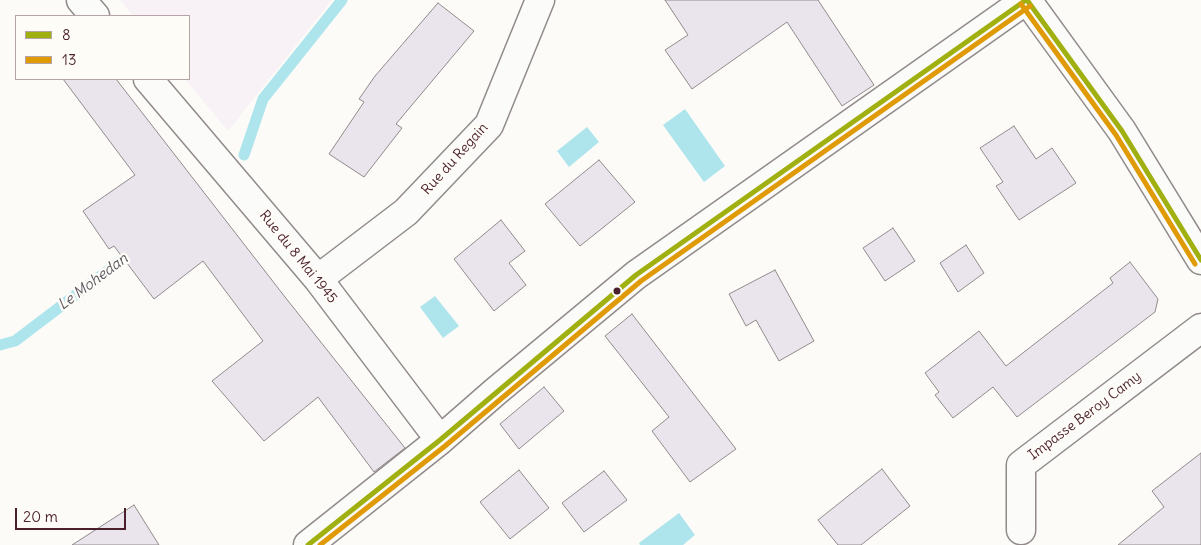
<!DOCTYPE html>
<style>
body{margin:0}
#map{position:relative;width:1201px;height:545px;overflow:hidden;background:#fcfbf8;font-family:Delius,sans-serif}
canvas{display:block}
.legend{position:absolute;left:15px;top:15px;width:175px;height:65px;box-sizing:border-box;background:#fdfcf7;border:1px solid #b5a4a5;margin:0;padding:6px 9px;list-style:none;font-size:15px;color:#4a1f2b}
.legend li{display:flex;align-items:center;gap:10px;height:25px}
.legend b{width:25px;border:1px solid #b5a4a5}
.scale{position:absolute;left:15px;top:508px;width:111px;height:22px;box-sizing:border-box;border:2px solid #4a1f2b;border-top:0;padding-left:6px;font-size:15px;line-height:18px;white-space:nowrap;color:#4a1f2b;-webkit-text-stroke:4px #fdfcf7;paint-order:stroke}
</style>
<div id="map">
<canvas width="1201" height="545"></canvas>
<ul class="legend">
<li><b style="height:6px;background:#a0b010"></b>8</li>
<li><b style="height:6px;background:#df9a06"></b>13</li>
</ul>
<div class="scale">20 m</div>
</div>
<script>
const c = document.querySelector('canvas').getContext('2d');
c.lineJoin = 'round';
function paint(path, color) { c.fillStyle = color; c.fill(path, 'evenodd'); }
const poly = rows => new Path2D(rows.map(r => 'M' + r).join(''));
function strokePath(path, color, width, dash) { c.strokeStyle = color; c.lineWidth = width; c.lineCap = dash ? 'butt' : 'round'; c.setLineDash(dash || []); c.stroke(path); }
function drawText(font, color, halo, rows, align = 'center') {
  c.font = font + ' Delius,sans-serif'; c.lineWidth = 5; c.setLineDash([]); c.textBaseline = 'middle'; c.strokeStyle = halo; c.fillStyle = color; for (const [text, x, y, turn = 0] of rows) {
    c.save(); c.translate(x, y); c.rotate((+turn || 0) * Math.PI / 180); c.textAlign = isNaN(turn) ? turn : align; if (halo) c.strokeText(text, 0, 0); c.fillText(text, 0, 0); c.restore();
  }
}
const built = poly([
 [120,0,332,0,228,131,185,79,189,79,189,16,133,16]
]);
const water = poly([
 [685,109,725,166,704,182,663,125],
 [587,127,599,142,569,167,557,151],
 [435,296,459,326,443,338,420,307],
 [679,513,695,535,683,545,640,545,639,543]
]);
const stream = poly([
 [244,155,263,99,342,0],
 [0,345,15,341,135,250]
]);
const building = poly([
 [665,0,818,0,874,85,842,106,787,22,692,89,665,50,688,35,665,0],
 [438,3,474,31,396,124,402,128,364,177,329,154,364,102,359,99,375,76,438,3],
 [63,79,116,79,285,297,405,448,374,472,318,397,264,441,212,381,263,341,203,261,154,299,114,246,109,249,83,211,135,175,63,79],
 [1014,126,1036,159,1052,148,1076,183,1019,220,996,186,1003,182,980,148,1014,126],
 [599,160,635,202,580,246,545,204,599,160],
 [501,220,525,251,509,263,526,285,494,311,454,259,501,220],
 [893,228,915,261,885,281,863,248,893,228],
 [966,245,984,273,958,292,940,263,966,245],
 [1130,262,1158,299,1155,312,1017,417,993,387,953,418,935,395,939,392,925,373,979,331,1006,366,1113,283,1110,278,1130,262],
 [775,270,814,341,779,361,756,320,746,326,729,294,775,270],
 [632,314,736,449,690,482,652,431,669,417,605,336,632,314],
 [544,387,564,411,519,449,500,424,544,387],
 [1201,453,1201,545,1118,545,1164,507,1152,491,1201,453],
 [882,469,910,506,861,545,838,545,818,520,882,469],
 [519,470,549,508,510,539,480,502,519,470],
 [604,471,627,500,584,532,562,503,604,471],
 [134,505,159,545,72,545,134,505]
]);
const street = poly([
 [81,0,95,16],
 [1027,0,1122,131,1201,260],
 [148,79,318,279,440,440],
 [318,279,406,212,489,125,540,0],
 [1021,530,1021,465,1201,328],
 [308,545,440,440,495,392,636,275,1026,0]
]);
const bus1 = poly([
 [1027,0,1122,131,1201,260],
 [308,545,440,440,636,275,1026,0]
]);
const bus2 = poly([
 [1021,4,1116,135,1195,264],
 [320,545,445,446,641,281,1030,6]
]);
const markers = [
 [617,291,4.5,"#4a1f2b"]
];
const streetNames = [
 ["Rue du Regain",455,159,-48],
 ["Rue du 8 Mai 1945",298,257,51],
 ["Impasse Beroy Camy",1085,416,-37]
];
const waterNames = [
 ["Le Mohedan",93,282,-37]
];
paint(built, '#f8f2f7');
paint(water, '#aee5ec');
strokePath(stream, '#aee5ec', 11);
paint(building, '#eae4ec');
strokePath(building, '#928a8b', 1);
strokePath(street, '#928a8b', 31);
strokePath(street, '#fbfbf9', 28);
strokePath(bus1, '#a0b010', 5);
strokePath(bus2, '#df9a06', 5);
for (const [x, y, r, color] of markers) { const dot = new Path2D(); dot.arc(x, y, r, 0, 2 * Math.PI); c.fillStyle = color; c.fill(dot); strokePath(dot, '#fdfcf7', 2); }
drawText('14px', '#4a1f2b', '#fdfcf7', streetNames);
drawText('italic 15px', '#5e5863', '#fdfcf7', waterNames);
</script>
